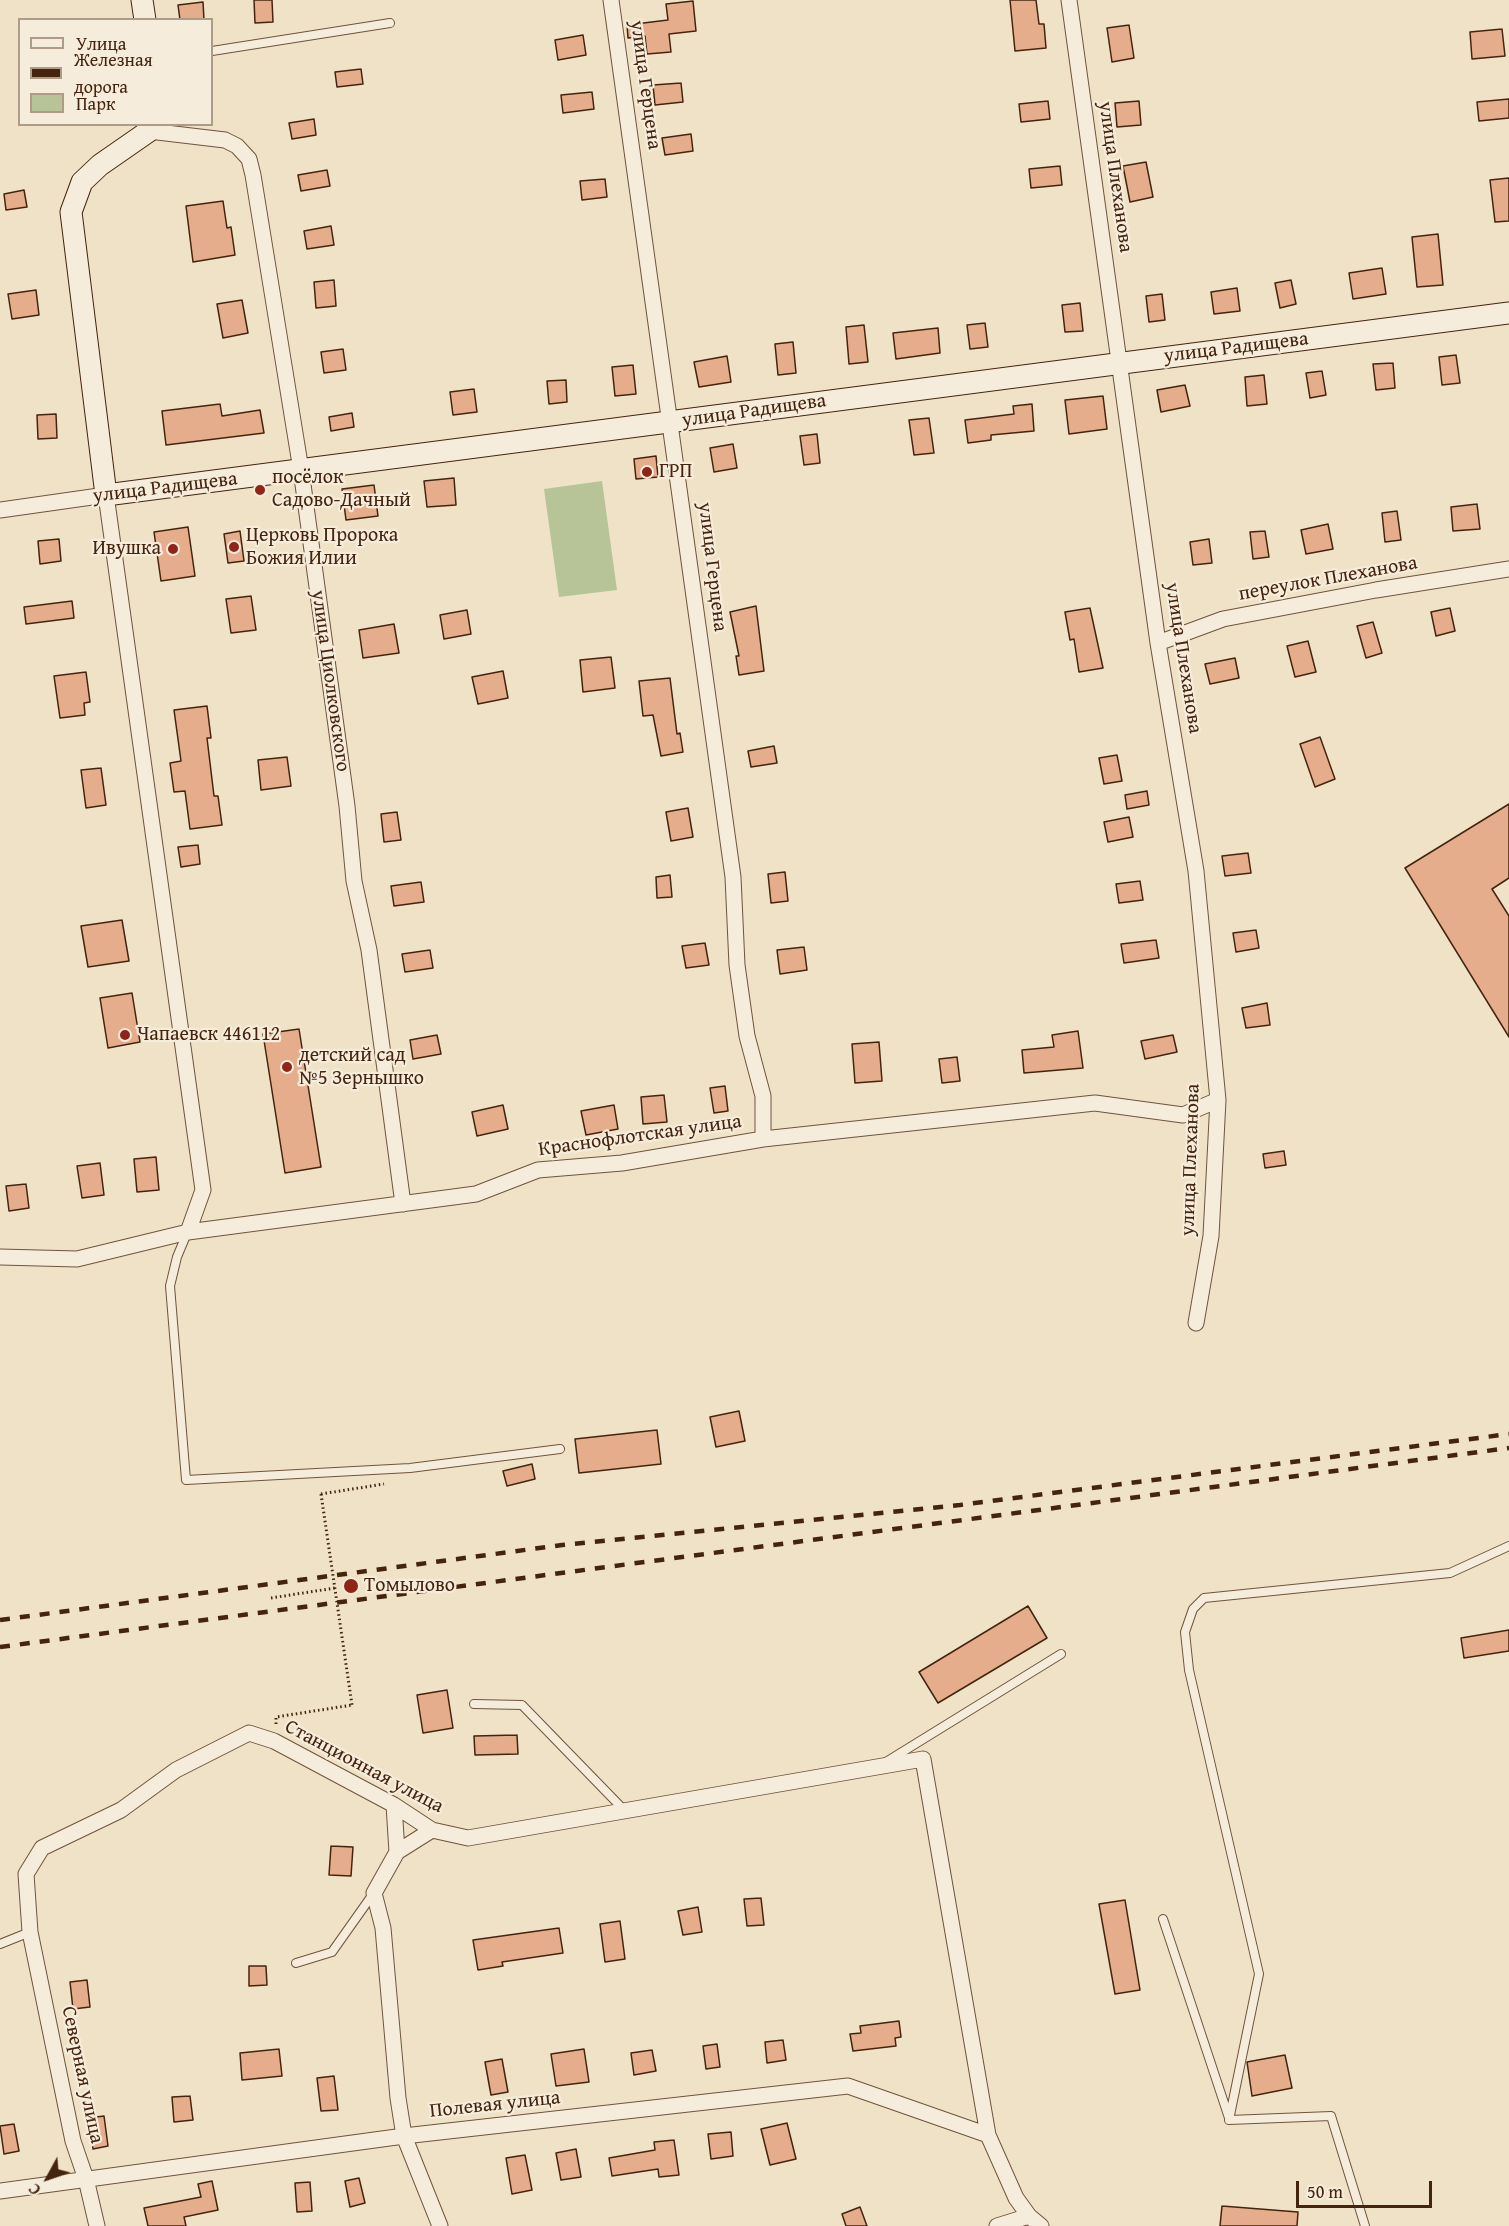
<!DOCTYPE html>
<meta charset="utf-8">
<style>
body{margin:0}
#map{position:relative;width:1509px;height:2226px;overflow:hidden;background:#f0e2c7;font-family:"Gentium Book Plus",serif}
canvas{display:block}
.legend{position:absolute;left:18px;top:18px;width:195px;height:108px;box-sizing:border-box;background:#f5ecdb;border:2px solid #ae9c89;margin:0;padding:8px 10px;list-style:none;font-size:18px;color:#44240e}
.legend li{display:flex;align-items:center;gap:12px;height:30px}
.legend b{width:30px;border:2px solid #ae9c89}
.north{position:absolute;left:18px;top:2148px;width:60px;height:60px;-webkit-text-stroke:4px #f5ecdb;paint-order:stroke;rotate:230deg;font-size:16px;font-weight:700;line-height:24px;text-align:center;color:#44240e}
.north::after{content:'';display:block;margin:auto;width:21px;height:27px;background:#44240e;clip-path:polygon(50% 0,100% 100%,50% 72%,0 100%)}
.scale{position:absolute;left:1296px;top:2181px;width:136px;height:27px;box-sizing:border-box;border:3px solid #44240e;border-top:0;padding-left:8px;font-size:18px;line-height:21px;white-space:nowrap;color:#44240e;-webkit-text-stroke:4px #f5ecdb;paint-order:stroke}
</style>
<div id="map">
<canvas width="1509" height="2226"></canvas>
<ul class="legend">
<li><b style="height:8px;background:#f5ecdb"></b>Улица</li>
<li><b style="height:8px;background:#44240e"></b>Железная дорога</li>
<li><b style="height:16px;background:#b7c498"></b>Парк</li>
</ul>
<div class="north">С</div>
<div class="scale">50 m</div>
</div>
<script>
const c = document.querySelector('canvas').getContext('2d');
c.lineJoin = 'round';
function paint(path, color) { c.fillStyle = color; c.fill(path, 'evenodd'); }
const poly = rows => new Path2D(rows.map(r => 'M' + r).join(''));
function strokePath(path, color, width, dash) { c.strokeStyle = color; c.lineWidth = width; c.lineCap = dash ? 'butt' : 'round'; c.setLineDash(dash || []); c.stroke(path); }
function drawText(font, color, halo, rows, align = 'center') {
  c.font = font + ' "Gentium Book Plus",serif'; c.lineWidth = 4.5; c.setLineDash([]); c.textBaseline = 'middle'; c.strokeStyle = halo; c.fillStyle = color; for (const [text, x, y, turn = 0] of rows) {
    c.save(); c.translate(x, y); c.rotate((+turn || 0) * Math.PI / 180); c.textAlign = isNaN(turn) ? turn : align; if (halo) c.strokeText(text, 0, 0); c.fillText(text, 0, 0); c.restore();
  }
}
const green = poly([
 [602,481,617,590,559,597,544,489]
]);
const building = poly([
 [254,0,272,0,273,22,255,23,254,0],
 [1010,0,1036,0,1039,24,1044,24,1046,48,1015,51,1010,0],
 [693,1,696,31,669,34,671,52,647,54,645,36,628,38,627,25,668,20,666,4,693,1],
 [203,2,204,20,180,20,178,5,203,2],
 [1129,25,1134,58,1112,62,1107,28,1129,25],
 [1502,29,1505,56,1472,59,1470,32,1502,29],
 [583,35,586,55,558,60,555,40,583,35],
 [361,69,363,84,337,87,335,72,361,69],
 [681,83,683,102,655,105,653,85,681,83],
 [592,92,594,109,563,113,561,95,592,92],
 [1509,99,1509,118,1479,121,1477,102,1509,99],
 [1048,101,1050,119,1021,122,1019,104,1048,101],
 [1139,101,1141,125,1117,127,1115,103,1139,101],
 [314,119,316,135,292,139,289,123,314,119],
 [691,134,693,151,665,155,662,138,691,134],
 [1146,162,1153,197,1130,202,1123,166,1146,162],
 [1060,166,1062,185,1031,188,1029,169,1060,166],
 [327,170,330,186,301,191,298,175,327,170],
 [1509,178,1509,221,1495,222,1490,180,1509,178],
 [605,179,607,197,582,200,580,181,605,179],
 [24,190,27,207,6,210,4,194,24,190],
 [223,201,227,228,231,227,235,255,193,262,186,206,223,201],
 [331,226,334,245,307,249,304,231,331,226],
 [1438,234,1443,285,1417,287,1412,237,1438,234],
 [1382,268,1386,294,1353,299,1349,273,1382,268],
 [334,280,336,306,316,308,314,282,334,280],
 [1291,280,1296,304,1280,308,1275,283,1291,280],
 [1237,288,1240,311,1214,314,1211,292,1237,288],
 [36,290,39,315,12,319,8,294,36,290],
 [1162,294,1165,320,1149,322,1146,296,1162,294],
 [242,300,248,333,223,338,217,304,242,300],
 [1080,303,1083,331,1065,332,1062,305,1080,303],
 [985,323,988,347,970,349,967,325,985,323],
 [864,325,868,362,849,364,846,327,864,325],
 [938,328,940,353,896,359,893,333,938,328],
 [793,342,796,373,778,375,775,344,793,342],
 [343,349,346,370,324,373,321,352,343,349],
 [1456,355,1460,383,1442,385,1439,357,1456,355],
 [727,356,731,382,699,387,694,362,727,356],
 [1393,363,1395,388,1376,390,1373,364,1393,363],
 [633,365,636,394,615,396,612,367,633,365],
 [1322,371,1326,395,1310,398,1306,373,1322,371],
 [1264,375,1267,404,1247,406,1245,377,1264,375],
 [566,380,567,402,549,404,547,381,566,380],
 [1185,385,1190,406,1161,412,1157,390,1185,385],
 [474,389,477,412,453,415,450,392,474,389],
 [1103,396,1107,429,1069,434,1065,400,1103,396],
 [220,404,222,416,260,410,264,433,166,445,162,411,220,404],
 [1032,404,1034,431,991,435,991,440,968,443,965,420,1014,414,1013,406,1032,404],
 [352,413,354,427,331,431,329,417,352,413],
 [56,414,57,438,38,439,37,415,56,414],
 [929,418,934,453,914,455,909,420,929,418],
 [817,434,820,463,804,465,800,436,817,434],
 [733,444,737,468,714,472,710,448,733,444],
 [656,456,658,477,636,479,634,459,656,456],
 [454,478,456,505,427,507,424,481,454,478],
 [374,485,378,516,346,520,342,489,374,485],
 [1477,504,1480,529,1453,531,1451,507,1477,504],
 [1397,511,1401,540,1385,542,1382,513,1397,511],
 [1328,524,1333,549,1306,554,1301,530,1328,524],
 [188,527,195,576,161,581,154,532,188,527],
 [240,531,244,561,228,563,224,534,240,531],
 [1265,531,1269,557,1253,559,1250,532,1265,531],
 [59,539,61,561,40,564,38,541,59,539],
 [1209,539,1212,563,1193,565,1190,542,1209,539],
 [251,596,256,630,231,633,226,599,251,596],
 [72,601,74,618,26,624,24,607,72,601],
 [756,606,764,671,739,675,736,656,739,656,730,612,756,606],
 [1090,608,1103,668,1079,672,1074,639,1070,640,1065,612,1090,608],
 [1450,608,1455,631,1436,636,1431,612,1450,608],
 [467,610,471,634,444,639,440,615,467,610],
 [1373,622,1382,653,1366,658,1357,626,1373,622],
 [394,624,399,653,363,658,359,630,394,624],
 [1308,641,1316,672,1295,677,1287,646,1308,641],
 [611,657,615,688,583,692,580,660,611,657],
 [1235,658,1239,678,1210,684,1205,664,1235,658],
 [503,671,508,698,478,704,472,677,503,671],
 [86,672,90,702,84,703,85,715,60,718,54,676,86,672],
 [670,678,677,734,680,733,683,752,661,756,653,715,643,716,639,681,670,678],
 [207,706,211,738,207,738,214,796,218,796,222,825,190,829,185,791,174,792,170,763,181,761,174,710,207,706],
 [1320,737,1335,779,1315,787,1300,744,1320,737],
 [774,746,777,763,751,767,748,751,774,746],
 [1117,755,1122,781,1104,784,1099,758,1117,755],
 [287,757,291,786,261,790,258,760,287,757],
 [101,768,106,805,86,808,81,770,101,768],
 [1147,791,1149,805,1127,809,1125,795,1147,791],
 [1509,804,1509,878,1492,889,1509,916,1509,1037,1405,868,1509,804],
 [688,808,693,837,671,841,666,812,688,808],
 [397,812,401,840,384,842,381,814,397,812],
 [1129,817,1133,837,1108,842,1104,822,1129,817],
 [198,845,200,864,181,867,178,847,198,845],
 [1248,853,1251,873,1225,876,1222,856,1248,853],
 [785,872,788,901,771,903,768,874,785,872],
 [670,875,672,897,657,898,656,877,670,875],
 [1140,881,1143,900,1119,903,1116,884,1140,881],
 [421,882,424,902,394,906,391,886,421,882],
 [122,920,129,961,88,967,81,926,122,920],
 [1256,930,1259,948,1236,952,1233,933,1256,930],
 [1156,940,1159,958,1124,963,1121,944,1156,940],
 [705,943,709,965,686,968,682,946,705,943],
 [804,947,807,970,780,974,777,950,804,947],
 [430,950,433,968,405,972,402,954,430,950],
 [132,993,140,1042,108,1048,100,998,132,993],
 [1267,1003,1270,1025,1246,1028,1242,1008,1267,1003],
 [299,1029,321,1167,285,1173,263,1034,299,1029],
 [1078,1031,1083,1068,1024,1073,1022,1050,1054,1047,1052,1035,1078,1031],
 [437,1035,441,1054,413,1059,410,1040,437,1035],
 [1173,1035,1177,1052,1145,1059,1141,1041,1173,1035],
 [879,1042,882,1081,855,1083,852,1044,879,1042],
 [957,1057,960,1081,942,1083,939,1059,957,1057],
 [725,1086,728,1111,714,1113,710,1088,725,1086],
 [664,1095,667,1122,643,1124,641,1097,664,1095],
 [503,1105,508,1129,477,1136,472,1112,503,1105],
 [614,1105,618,1129,586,1135,581,1111,614,1105],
 [1284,1151,1286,1165,1265,1168,1263,1154,1284,1151],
 [156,1157,159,1190,137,1192,134,1159,156,1157],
 [100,1163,104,1195,82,1198,77,1166,100,1163],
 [26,1184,29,1208,9,1211,6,1186,26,1184],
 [739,1411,745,1441,716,1447,710,1417,739,1411],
 [657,1430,661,1464,579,1473,575,1439,657,1430],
 [532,1464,535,1479,507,1486,503,1471,532,1464],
 [1028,1606,1047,1638,938,1703,919,1672,1028,1606],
 [1509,1630,1509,1651,1464,1658,1461,1638,1509,1630],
 [447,1690,453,1728,423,1733,417,1695,447,1690],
 [517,1735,518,1754,475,1755,474,1736,517,1735],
 [331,1846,353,1847,351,1876,329,1875,331,1846],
 [761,1898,764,1925,747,1926,744,1899,761,1898],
 [1125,1900,1140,1990,1115,1994,1099,1904,1125,1900],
 [698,1907,702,1932,683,1935,678,1911,698,1907],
 [620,1921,625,1959,605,1962,600,1924,620,1921],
 [559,1928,563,1953,502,1962,503,1966,478,1970,473,1940,559,1928],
 [249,1966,266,1966,267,1985,249,1986,249,1966],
 [87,1980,90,2007,73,2009,70,1982,87,1980],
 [899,2021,901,2037,895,2038,896,2046,853,2051,850,2034,861,2033,860,2026,899,2021],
 [783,2040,786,2060,767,2063,765,2042,783,2040],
 [717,2044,720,2067,706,2069,703,2046,717,2044],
 [279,2049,282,2076,242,2080,240,2053,279,2049],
 [584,2049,589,2082,556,2086,551,2054,584,2049],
 [652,2050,656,2071,634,2075,631,2053,652,2050],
 [1285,2055,1292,2088,1252,2096,1247,2062,1285,2055],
 [502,2059,508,2092,491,2095,485,2062,502,2059],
 [334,2076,338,2110,321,2111,317,2078,334,2076],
 [190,2096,193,2120,174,2122,172,2097,190,2096],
 [104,2116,108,2146,93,2149,89,2118,104,2116],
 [787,2123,796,2159,770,2165,761,2129,787,2123],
 [14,2124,19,2151,4,2154,0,2126,14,2124],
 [731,2132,733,2156,711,2159,708,2134,731,2132],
 [674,2140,679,2175,659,2177,658,2169,612,2176,609,2158,655,2150,654,2142,674,2140],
 [576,2149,581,2177,561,2180,556,2153,576,2149],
 [525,2155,532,2190,512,2194,506,2158,525,2155],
 [359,2178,365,2203,350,2207,345,2181,359,2178],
 [212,2181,218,2210,184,2217,186,2226,148,2226,144,2208,201,2197,198,2184,212,2181],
 [310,2182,312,2211,297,2212,295,2183,310,2182],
 [1222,2206,1298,2212,1297,2226,1220,2226,1222,2206],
 [860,2207,867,2226,846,2226,842,2214,860,2207]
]);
const path = poly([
 [321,1494,384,1484],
 [271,1598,335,1588],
 [276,1724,276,1717,352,1705]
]);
const lane = poly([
 [212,51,390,23],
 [187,1233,177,1257,170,1286,186,1480,410,1468,560,1449],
 [474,1704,522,1705,625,1811],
 [886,1762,1061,1654],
 [1163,1919,1229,2118],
 [0,1944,30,1932],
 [296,1963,332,1952,373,1894],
 [1365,2226,1331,2116,1229,2120,1259,1974,1189,1670,1185,1632,1193,1609,1204,1598,1450,1573,1509,1546]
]);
const street = poly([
 [611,0,733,877,737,965,747,1036,763,1096,763,1139],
 [1069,0,1158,643,1196,871,1218,1100,1211,1236,1196,1323],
 [149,131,225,140,237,146,249,159,253,175,301,470,347,806,354,881,369,950,403,1204],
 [0,510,106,495,203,1190,188,1232],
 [1158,643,1223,619,1376,590,1509,569],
 [0,1257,77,1259,188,1232,476,1194,538,1170,622,1163,763,1139,1095,1103,1183,1115,1218,1100],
 [394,1805,397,1852,374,1893,383,1928,398,2098,404,2136,440,2226],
 [397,1852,432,1830],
 [0,2191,404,2136,848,2086,988,2135],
 [97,2226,86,2179,73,2141,30,1932,26,1874,42,1848,121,1810,176,1770,249,1733,274,1741,394,1805,432,1830,468,1838,923,1759,988,2135,1016,2198,1029,2216,1041,2226],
 [997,2226,1029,2216]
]);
const secondary = poly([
 [142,0,145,20],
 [152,124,149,131,100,165,82,182,71,212,106,495,1509,313]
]);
const rail = poly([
 [0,1620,562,1545,960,1505,1509,1434],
 [0,1647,1509,1448]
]);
const pathBridge = poly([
 [321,1494,352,1705]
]);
const markers = [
 [647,472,6,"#8f2418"],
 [260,490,6,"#8f2418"],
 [234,547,6,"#8f2418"],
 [173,549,6,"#8f2418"],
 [125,1035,6,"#8f2418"],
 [287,1067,6,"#8f2418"],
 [351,1586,8,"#8f2418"]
];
const streetNames = [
 ["улица Герцена",645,85,82],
 ["улица Плеханова",1115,177,82],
 ["улица Радищева",1236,348,-7],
 ["улица Радищева",754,411,-8],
 ["улица Радищева",165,488,-7],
 ["улица Герцена",712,567,83],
 ["переулок Плеханова",1328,579,-10],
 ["улица Плеханова",1183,658,81],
 ["улица Циолковского",330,681,82],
 ["Краснофлотская улица",640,1136,-8],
 ["улица Плеханова",1191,1160,-88],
 ["Станционная улица",364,1767,28],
 ["Северная улица",82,2075,78],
 ["Полевая улица",495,2105,-6]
];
const poiNames = [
 ["ГРП",659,472],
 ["посёлок",272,478],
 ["Садово-Дачный",272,501],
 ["Церковь Пророка",246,536],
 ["Божия Илии",246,559],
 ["Ивушка",161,549,"right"],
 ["Чапаевск 446112",137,1035],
 ["детский сад",299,1056],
 ["№5 Зернышко",299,1079],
 ["Томылово",364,1586]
];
paint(green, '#b7c498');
paint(building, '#e5ad8c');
strokePath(building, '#44240e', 1.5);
strokePath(lane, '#6f543c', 10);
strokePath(street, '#6f543c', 17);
strokePath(secondary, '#44240e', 23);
strokePath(path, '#44240e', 3, [1.5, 3]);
strokePath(lane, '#f5ecdb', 8);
strokePath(street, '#f5ecdb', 15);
strokePath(secondary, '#f5ecdb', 21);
strokePath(rail, '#44240e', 4.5, [10, 10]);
strokePath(pathBridge, '#44240e', 3, [1.5, 3]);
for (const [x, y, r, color] of markers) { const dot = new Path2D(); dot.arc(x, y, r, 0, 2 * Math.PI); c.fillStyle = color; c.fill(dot); strokePath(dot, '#f5ecdb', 2); }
drawText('20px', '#44240e', '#f5ecdb', streetNames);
drawText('20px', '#44240e', '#f5ecdb', poiNames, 'left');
</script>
